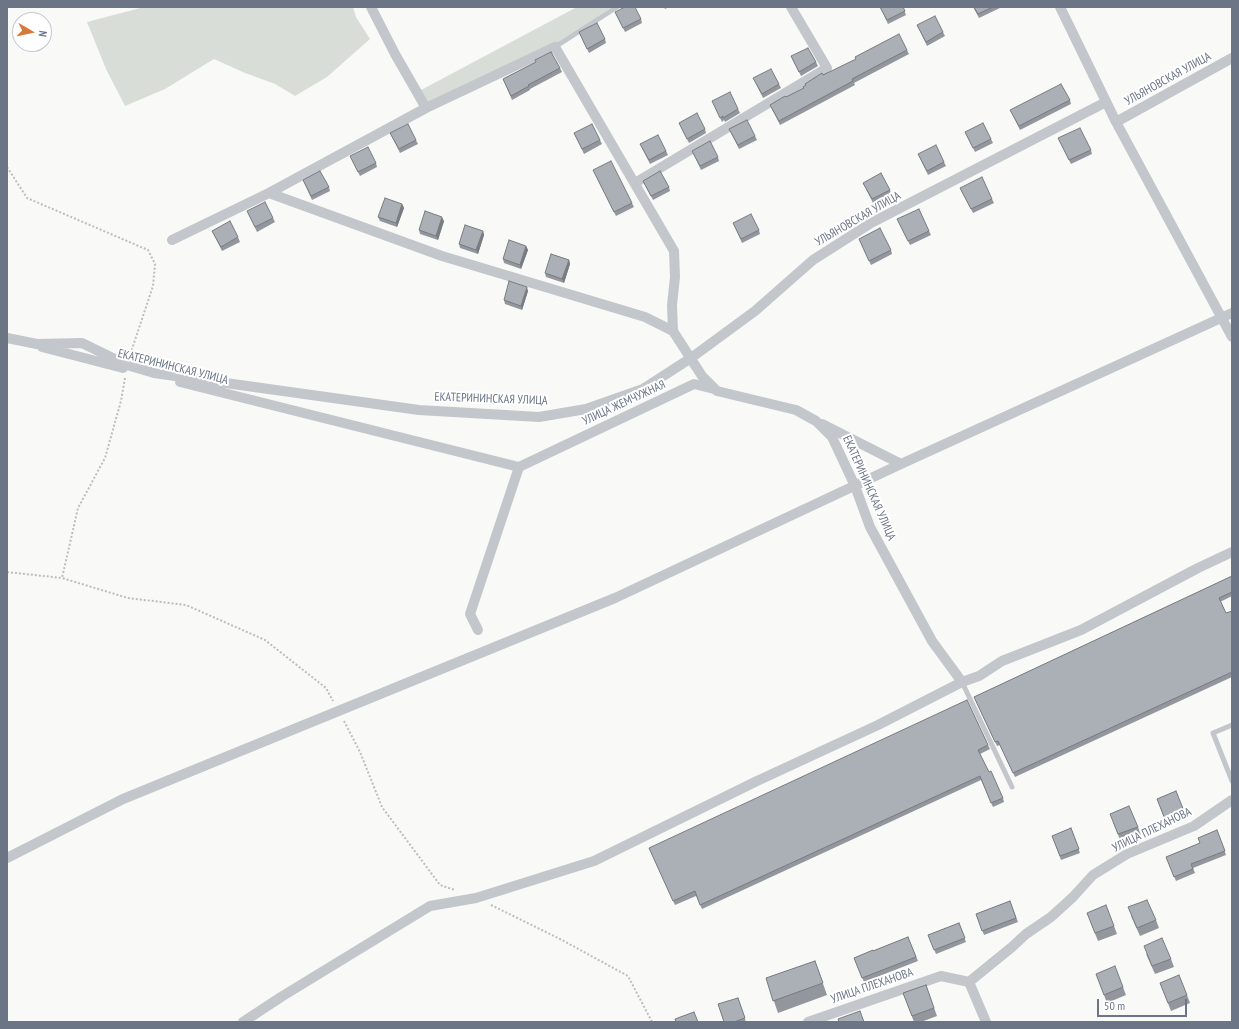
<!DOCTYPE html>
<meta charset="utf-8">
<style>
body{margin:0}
#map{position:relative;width:1239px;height:1029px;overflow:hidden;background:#f9f9f7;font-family:"PT Sans Narrow",sans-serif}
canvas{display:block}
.frame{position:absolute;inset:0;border:8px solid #6b7586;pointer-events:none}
.north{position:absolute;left:12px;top:12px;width:40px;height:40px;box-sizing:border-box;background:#fff;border:1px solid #c4c8cf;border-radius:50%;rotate:99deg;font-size:11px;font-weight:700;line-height:16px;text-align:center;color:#6b7586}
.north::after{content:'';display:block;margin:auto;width:14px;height:18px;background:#d7793a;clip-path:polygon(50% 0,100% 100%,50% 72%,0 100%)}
.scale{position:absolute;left:1097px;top:999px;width:90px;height:18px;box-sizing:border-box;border:2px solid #6b7586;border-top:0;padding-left:5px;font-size:12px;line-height:14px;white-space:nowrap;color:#6b7586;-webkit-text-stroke:3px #fff;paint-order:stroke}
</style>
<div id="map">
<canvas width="1239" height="1029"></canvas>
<div class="frame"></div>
<div class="north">N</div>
<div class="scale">50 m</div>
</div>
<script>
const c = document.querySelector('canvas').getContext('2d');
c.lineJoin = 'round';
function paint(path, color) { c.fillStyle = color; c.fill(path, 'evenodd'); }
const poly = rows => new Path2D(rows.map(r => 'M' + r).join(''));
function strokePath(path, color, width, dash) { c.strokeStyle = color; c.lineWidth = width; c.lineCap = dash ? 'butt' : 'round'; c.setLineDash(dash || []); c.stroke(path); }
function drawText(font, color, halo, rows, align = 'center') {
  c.font = font + ' "PT Sans Narrow",sans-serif'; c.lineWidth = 4; c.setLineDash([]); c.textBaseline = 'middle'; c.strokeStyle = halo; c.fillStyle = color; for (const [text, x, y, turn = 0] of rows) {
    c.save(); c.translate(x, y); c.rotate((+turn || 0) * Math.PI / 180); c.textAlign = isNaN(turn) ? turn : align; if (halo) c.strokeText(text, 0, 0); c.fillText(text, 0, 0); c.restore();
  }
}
const green = poly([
 [144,7,353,7,356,17,370,39,327,77,295,96,275,84,245,73,214,59,165,89,125,106,106,69,87,22],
 [577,7,612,7,555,47,428,102,421,90]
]);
const path = poly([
 [7,167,27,198,148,250,155,264,153,286,130,355],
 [125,378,121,401,105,458,78,508,62,578,128,598,186,605,265,640,326,688,333,701],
 [7,572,62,578],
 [344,721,360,752,382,807,440,885,455,890],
 [491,905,560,939,628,976,652,1022]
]);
const service = poly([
 [555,47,617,7],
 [962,682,1012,787],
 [1232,725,1213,733,1232,781]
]);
const minor = poly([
 [371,7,395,54,426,108,555,47,674,251,675,277,672,305,673,331,702,376,717,391,796,410,816,421,832,437,855,486,870,527,932,641,962,682],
 [1060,7,1116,122,1232,337],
 [1116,122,1232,58],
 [635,183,827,68,791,7],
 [269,193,442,256,645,317,673,331],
 [172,240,269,193,426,108],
 [7,338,37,344,82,343,127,365,154,373,419,410,539,417,586,409,643,389,691,358,755,311,813,260,871,223,1106,102],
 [42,347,123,368],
 [180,382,519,467],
 [822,424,901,464],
 [478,630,470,614,519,467,694,384,714,389],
 [7,858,123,799,615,598,901,464,1232,313],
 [243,1022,281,997,430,906,476,898,594,861,757,781,878,725,962,682,979,676,1002,661,1081,630,1198,568,1232,552],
 [808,1022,941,976,969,982],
 [986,1022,969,982,1012,947,1026,934,1051,917,1073,897,1093,875,1127,854,1194,826,1232,800]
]);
const wall = poly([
 [664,7,669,7,665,9],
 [880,7,903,7,906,15,888,24],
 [973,7,1002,7,979,18],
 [615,12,641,19,642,23,625,32],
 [917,25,943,32,945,36,927,46],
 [579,32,605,39,606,43,589,53],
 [907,50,909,54,854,83,855,85,780,125,770,105,804,88,823,75],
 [791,56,816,62,818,66,801,76],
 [536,62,560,68,562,72,530,89,530,90,512,100,503,79],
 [753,78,779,84,781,88,763,98],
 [1070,100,1071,104,1020,130,1010,110],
 [712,101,738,109,740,113,725,122,724,120,722,122],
 [679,123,705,129,706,133,689,143],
 [729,129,755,136,757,140,739,149],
 [965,132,991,139,993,143,975,152],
 [390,133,416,140,418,144,400,153],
 [574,133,600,140,602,144,584,154],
 [1058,138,1091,150,1092,154,1071,164],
 [640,144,666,151,668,155,650,164],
 [692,151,718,157,719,161,701,170],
 [918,154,944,162,946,166,928,175],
 [350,156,376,163,377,167,360,176],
 [593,170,632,203,634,207,616,216],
 [303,180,329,187,330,191,312,200],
 [643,181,669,187,670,191,653,200],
 [863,183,890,190,891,194,873,203],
 [960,188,992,199,994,203,973,213],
 [402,204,404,208,397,227,380,221,378,217],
 [247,211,273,218,275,222,257,232],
 [897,219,929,231,931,235,910,245],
 [444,221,438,240,420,234,419,230],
 [733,223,759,230,760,234,742,243],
 [212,231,238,237,240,242,222,251],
 [483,231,484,235,478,254,460,248,459,244],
 [859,239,891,250,892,254,871,265],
 [526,246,528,250,521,269,504,263,503,259],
 [569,260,570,264,564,283,546,277,545,273],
 [528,291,522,310,505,304,504,300],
 [1232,576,1232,596,1220,602,1226,613,1232,611,1232,677,1015,777,1000,745,997,746,974,697],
 [988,745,990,749,980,754,989,772,1003,798,1004,802,993,807,981,780,702,909,696,896,675,905,649,848],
 [1176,791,1185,815,1166,823,1157,799],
 [1113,822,1138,827,1141,835,1121,842],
 [1071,828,1080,853,1061,860,1052,836],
 [1217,830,1226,855,1193,868,1195,873,1176,881,1166,857,1200,843],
 [1010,901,1018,922,984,935,976,914],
 [1131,916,1156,920,1159,928,1140,936],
 [1090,921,1114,926,1117,934,1098,941],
 [959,923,966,942,936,954,928,935],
 [908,937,918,961,864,982,854,958,873,951],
 [1146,954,1171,959,1174,967,1155,974],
 [815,961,827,995,778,1013,766,978],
 [1096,974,1123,987,1126,995,1107,1003],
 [1160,983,1187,995,1190,1003,1171,1011],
 [926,985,937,1016,921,1022,914,1022,903,993],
 [738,998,746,1022,724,1022]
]);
const shadedWall = poly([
 [402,204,404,208,397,227,396,223],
 [442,217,444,221,438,240,436,236],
 [483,231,484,235,478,254,476,250],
 [526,246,528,250,521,269,520,265],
 [569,260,570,264,564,283,562,279],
 [527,287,528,291,522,310,521,306]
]);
const building = poly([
 [625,7,635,7,641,19,623,28,615,12,625,7],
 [880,7,903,7,905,11,887,20,880,7],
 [974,7,993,7,978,14,974,7],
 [935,16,943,32,926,42,917,25,935,16],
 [597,23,605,39,587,49,579,32,597,23],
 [899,34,907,50,852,79,853,81,779,121,770,105,785,96,786,97,804,88,803,87,806,85,805,84,822,73,823,75,856,59,855,57,899,34],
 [808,48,816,62,799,72,791,56,808,48],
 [551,52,560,68,528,85,529,86,511,96,503,79,536,62,535,60,551,52],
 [771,69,779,84,762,94,753,78,771,69],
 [1061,84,1070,100,1019,126,1010,110,1061,84],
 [730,92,738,109,723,118,723,116,720,118,712,101,730,92],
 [697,113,705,129,687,139,679,123,697,113],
 [747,120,755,136,738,145,729,129,747,120],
 [983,123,991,139,973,148,965,132,983,123],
 [408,124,416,140,399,149,390,133,408,124],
 [592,124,600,140,582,149,574,133,592,124],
 [1080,128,1091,150,1069,160,1058,138,1080,128],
 [658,135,666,151,649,160,640,144,658,135],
 [710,141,718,157,700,166,692,151,710,141],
 [936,145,944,162,927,171,918,154,936,145],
 [368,147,376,163,358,172,350,156,368,147],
 [611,161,632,203,614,212,593,170,611,161],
 [320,171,329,187,311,196,303,180,320,171],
 [660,171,669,187,651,196,643,181,660,171],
 [881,173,890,190,872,199,863,183,881,173],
 [982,177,992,199,971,209,960,188,982,177],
 [385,198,402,204,396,223,378,217,385,198],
 [265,202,273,218,255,227,247,211,265,202],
 [919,209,929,231,908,241,897,219,919,209],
 [425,211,442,217,436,236,419,230,425,211],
 [751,214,759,230,741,239,733,223,751,214],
 [230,221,238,237,221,247,212,231,230,221],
 [465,225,483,231,476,250,459,244,465,225],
 [880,228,891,250,869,261,859,239,880,228],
 [509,240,526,246,520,265,503,259,509,240],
 [551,254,569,260,562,279,545,273,551,254],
 [509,281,527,287,521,306,504,300,509,281],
 [1232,576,1232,592,1219,598,1226,613,1232,611,1232,672,1013,773,998,741,995,742,974,697,1232,576],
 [967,700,988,745,978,750,989,772,991,771,1003,798,991,803,980,776,700,905,695,891,673,901,649,848,967,700],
 [1176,791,1184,811,1165,819,1157,799,1176,791],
 [1129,806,1138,827,1118,834,1110,814,1129,806],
 [1071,828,1079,849,1060,856,1052,836,1071,828],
 [1217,830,1225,851,1191,864,1193,869,1174,877,1166,857,1200,843,1198,838,1217,830],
 [1147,900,1156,920,1137,928,1128,907,1147,900],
 [1010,901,1016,918,982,931,976,914,1010,901],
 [1106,905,1114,926,1095,933,1087,913,1106,905],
 [959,923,965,938,934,950,928,935,959,923],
 [908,937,916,957,862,978,854,958,873,950,873,951,908,937],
 [1162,938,1171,959,1152,966,1144,946,1162,938],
 [815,961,823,983,773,1001,766,978,815,961],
 [1115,966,1123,987,1104,995,1096,974,1115,966],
 [1179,975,1187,995,1168,1003,1160,983,1179,975],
 [926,985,934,1008,912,1016,903,993,926,985],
 [738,998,745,1018,734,1022,724,1022,718,1004,738,998],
 [860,1011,864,1022,839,1022,838,1019,860,1011],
 [694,1012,698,1022,676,1022,675,1019,694,1012]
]);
const streetNames = [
 ["УЛЬЯНОВСКАЯ УЛИЦА",1168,79,-29],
 ["УЛЬЯНОВСКАЯ УЛИЦА",858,219,-30],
 ["ЕКАТЕРИНИНСКАЯ УЛИЦА",173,367,14],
 ["ЕКАТЕРИНИНСКАЯ УЛИЦА",491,399,2],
 ["УЛИЦА ЖЕМЧУЖНАЯ",624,403,-25],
 ["ЕКАТЕРИНИНСКАЯ УЛИЦА",869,488,66],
 ["УЛИЦА ПЛЕХАНОВА",1152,830,-26],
 ["УЛИЦА ПЛЕХАНОВА",872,986,-19]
];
paint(green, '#d8ded7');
strokePath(path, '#bbbdc0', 2, [2, 2]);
strokePath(service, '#c3c6ca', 5);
strokePath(minor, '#c3c6ca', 10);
paint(wall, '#93979d');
paint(shadedWall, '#787b80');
paint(building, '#abb0b7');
strokePath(building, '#787b80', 1);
drawText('12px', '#6b7586', '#fff', streetNames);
</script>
